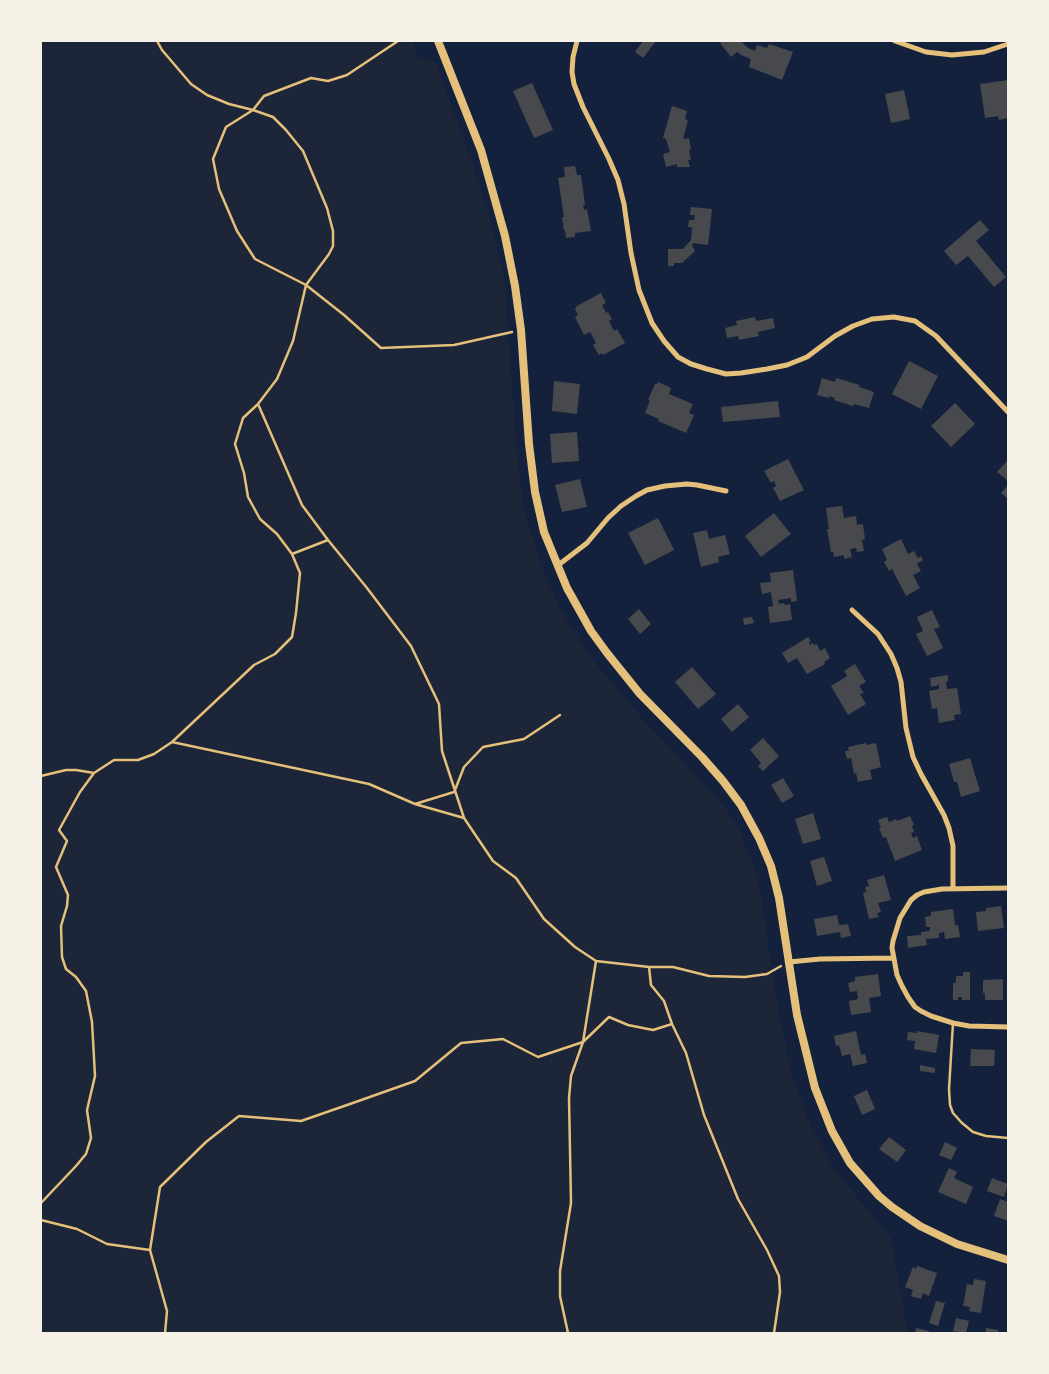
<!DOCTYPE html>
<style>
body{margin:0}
#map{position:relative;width:1049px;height:1374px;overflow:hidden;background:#14213d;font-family:Inter,sans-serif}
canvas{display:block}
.frame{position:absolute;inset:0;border:42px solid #f6f1e7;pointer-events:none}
</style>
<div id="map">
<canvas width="1049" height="1374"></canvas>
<div class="frame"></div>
</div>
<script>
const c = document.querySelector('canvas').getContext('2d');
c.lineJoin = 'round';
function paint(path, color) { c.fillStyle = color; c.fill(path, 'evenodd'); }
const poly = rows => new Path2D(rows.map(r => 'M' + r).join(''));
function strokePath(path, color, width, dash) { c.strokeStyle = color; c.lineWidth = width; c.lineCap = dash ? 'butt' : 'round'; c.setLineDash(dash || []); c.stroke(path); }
const green = poly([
 [41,41,413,41,418,56,437,64,474,170,494,233,504,278,518,466,525,512,542,568,561,610,591,658,642,718,725,807,740,832,754,866,761,892,771,966,782,1030,794,1081,810,1124,834,1169,891,1238,908,1333,41,1333]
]);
const building = poly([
 [643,41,656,41,643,58,635,52],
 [722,41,741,41,748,48,755,51,757,45,767,48,769,44,793,52,782,80,749,67,751,59,741,55,737,52,731,57,720,43],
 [1008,80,1008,118,999,120,998,116,985,118,980,84],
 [532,83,553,130,534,138,513,91],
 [904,90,910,119,891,123,885,94],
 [672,106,687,111,685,119,688,120,683,139,689,138,691,149,689,150,691,160,688,160,690,167,677,167,677,164,666,167,663,154,670,152,666,139,663,138],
 [575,166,577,175,581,175,585,205,583,205,584,210,587,209,591,231,575,233,575,237,566,238,565,230,564,231,562,217,564,217,558,178,565,177,564,167],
 [691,207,712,209,708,245,693,243,692,245,695,251,682,263,674,263,674,266,668,266,668,249,683,249,691,240,692,227,688,227,689,220,694,220,695,215,690,215],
 [980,220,989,230,976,241,1006,277,994,287,968,256,956,265,944,251],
 [601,293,606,303,602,305,606,313,608,312,612,319,609,321,614,331,617,329,625,343,603,355,602,353,599,355,593,345,596,343,590,332,584,335,575,317,578,315,575,309,577,306],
 [755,317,756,321,773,318,775,328,758,332,759,336,739,340,738,336,727,338,725,328,737,325,736,321],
 [909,361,938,376,921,409,892,394],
 [822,378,835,382,836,378,860,385,859,387,874,392,869,408,854,404,853,406,834,400,835,398,829,396,829,398,817,395],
 [554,381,580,384,577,414,552,411],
 [658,382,671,388,669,394,693,404,689,413,694,415,686,433,658,421,659,419,645,413,650,401,648,400,655,384,657,384],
 [778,401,780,417,723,422,721,407],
 [955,403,975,424,951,447,931,426],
 [577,432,579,461,552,463,550,434],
 [788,459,804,490,780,501,773,488,776,486,774,481,771,483,764,471],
 [1008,460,1008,481,997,472],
 [580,479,587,507,562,512,555,485],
 [1008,485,1008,499,1001,493],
 [842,506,844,518,856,516,857,525,863,524,865,539,862,540,864,551,857,552,856,548,850,549,852,557,844,559,844,555,834,557,833,552,831,552,827,529,829,529,826,508],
 [774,513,791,534,761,557,745,536],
 [658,518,674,550,645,565,628,533],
 [707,530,709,539,725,535,730,554,718,557,719,562,701,567,693,533],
 [901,539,908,554,914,551,918,558,921,556,923,560,917,564,921,571,913,575,920,588,906,596,892,569,889,571,884,562,887,560,882,549],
 [793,570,797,601,791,602,791,598,778,600,779,604,784,603,785,605,790,604,792,620,770,623,768,607,773,606,771,592,762,594,760,583,771,582,770,573],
 [639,609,651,624,640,634,628,619],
 [932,610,940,627,934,629,943,648,927,656,916,634,923,631,917,617],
 [752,617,754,623,744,625,743,618],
 [808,637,811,641,809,642,810,645,813,643,814,645,817,644,820,651,825,648,830,658,824,662,825,664,807,674,797,658,788,663,782,653],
 [855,664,866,682,859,686,864,693,860,694,866,704,848,715,831,686,847,676,844,671],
 [692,667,716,694,698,709,675,682],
 [948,675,948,681,946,682,947,689,957,688,961,714,954,715,955,720,939,723,937,708,932,709,929,691,939,689,939,685,931,687,930,678],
 [738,704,749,717,732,732,721,719],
 [763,738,779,756,763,771,758,766,761,763,750,750],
 [866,743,866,745,876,743,881,767,870,770,872,779,858,782,856,773,854,774,851,758,847,759,845,751,849,751,848,747],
 [970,758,980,791,961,797,957,782,954,782,949,764],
 [783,778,794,796,782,803,771,785],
 [813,813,821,839,803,844,795,819],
 [910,816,914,825,912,826,914,832,911,833,913,838,917,836,922,850,895,861,886,837,883,838,879,828,881,828,878,820,887,817,889,822,896,819,897,821],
 [824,857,832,881,817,886,810,861],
 [884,875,891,900,878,903,881,912,877,913,879,917,869,919,863,893,866,892,865,887,869,886,867,880],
 [1001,906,1004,928,978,931,976,912,986,911,986,908],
 [953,909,955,925,958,925,960,937,945,939,944,932,939,933,939,938,926,939,927,945,908,948,907,936,921,935,921,932,930,931,930,927,926,927,925,917,931,916,931,912],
 [837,915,839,925,848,924,851,936,841,938,840,932,817,936,814,919],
 [963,972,970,972,970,1000,962,1000,962,997,958,997,958,1000,953,1000,953,983,956,983,956,976,963,976],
 [878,974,881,996,869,998,871,1012,851,1015,849,1001,858,999,857,991,850,992,848,983,855,981,855,977],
 [1003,979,1003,1000,985,1000,985,993,983,993,983,980],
 [856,1031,861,1055,865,1054,867,1063,853,1066,850,1054,842,1056,839,1045,836,1046,834,1036],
 [917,1031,939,1035,936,1053,914,1049,915,1041,907,1040,908,1032,917,1033],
 [971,1049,995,1050,994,1066,970,1066],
 [920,1065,935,1068,935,1073,920,1071],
 [867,1090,875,1109,862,1115,854,1096],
 [889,1137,906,1150,897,1162,879,1149],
 [945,1142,957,1148,951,1160,939,1155],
 [949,1168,957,1172,954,1178,973,1187,966,1204,938,1192],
 [992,1178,1008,1184,1004,1197,987,1191],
 [1000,1199,1008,1202,1008,1221,994,1216],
 [917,1266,937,1273,929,1296,923,1293,921,1299,911,1296,913,1290,905,1287,913,1267,916,1269],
 [974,1279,986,1281,981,1313,969,1311,970,1307,963,1306,967,1284,973,1285],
 [936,1301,945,1303,938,1326,929,1323],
 [956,1318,969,1321,966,1333,953,1331],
 [916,1328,929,1331,928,1333,915,1333],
 [986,1328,998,1330,998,1333,986,1333]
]);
const path = poly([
 [398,41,347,75,328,81,311,78,264,96,253,110,226,127,213,159,219,189,237,231,255,259,306,285,344,315,381,348,454,345,512,332],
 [258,404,302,505,328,540,367,588,411,646,439,704,442,751,464,818,493,861,516,878,544,919,575,947,596,961,649,967,673,967,709,976,745,977,767,974,781,966],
 [292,554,328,540],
 [172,742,369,784,415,804,464,818],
 [41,776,66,770,76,770,94,773],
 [455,790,464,767,483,747,524,739,560,715],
 [415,804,454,792],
 [649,967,651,985,664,1001,672,1024,686,1053,704,1115,738,1199,767,1250,779,1276,780,1292,774,1333],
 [41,1203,76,1166,86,1154,91,1138,87,1110,95,1076,92,1022,86,991,76,977,66,969,62,957,61,926,67,906,68,895,56,867,67,841,59,830,80,792,94,773,114,760,138,760,154,754,172,742,254,665,275,654,292,637,296,613,300,573,292,554,277,534,260,519,248,497,244,473,235,444,243,418,258,404,277,379,293,341,306,285,329,254,333,246,333,231,327,208,303,151,286,130,273,117,253,110,229,104,207,95,191,84,162,50,157,41],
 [41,1220,77,1229,107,1244,150,1250],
 [165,1333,167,1311,150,1250,160,1187,206,1142,239,1116,301,1121,350,1104,415,1081,461,1043,503,1039,538,1057,583,1042,609,1017,628,1025,653,1030,672,1024],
 [568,1333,560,1296,560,1271,571,1203,569,1098,571,1076,583,1042,596,961]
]);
const service = poly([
 [953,1023,949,1089,950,1105,953,1113,962,1123,973,1132,986,1136,1008,1138]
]);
const minor = poly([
 [577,41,573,57,572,72,574,84,583,107,609,159,618,180,624,204,631,253,639,290,652,323,664,341,678,357,691,364,707,369,726,374,741,373,767,369,787,365,807,357,835,336,853,326,872,319,894,317,915,321,936,336,1008,412],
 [895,41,926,52,952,55,984,52,1008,44],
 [557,566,587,543,608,518,621,506,636,496,647,490,665,486,687,484,697,485,726,491],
 [852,610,878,634,891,654,897,668,901,682,906,728,913,757,921,774,944,815,949,828,953,846,953,888],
 [1008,888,942,889,924,892,917,895,911,900,900,918,893,941,892,948,897,975,902,986,908,997,915,1007,921,1011,931,1016,953,1023,969,1026,1008,1027],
 [789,962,820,959,893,958]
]);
const secondary = poly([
 [438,41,481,150,505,236,515,286,521,330,529,444,535,492,544,532,567,588,591,631,607,653,640,694,702,757,723,781,741,805,759,838,771,866,779,898,797,1015,815,1088,832,1131,850,1163,879,1196,892,1207,920,1226,957,1244,1008,1260]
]);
paint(green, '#1d2539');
paint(building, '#48494c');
strokePath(path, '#e5c07b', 2.5);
strokePath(service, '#e5c07b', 2.5);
strokePath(minor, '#e5c07b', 5);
strokePath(secondary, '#e5c07b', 8);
</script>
